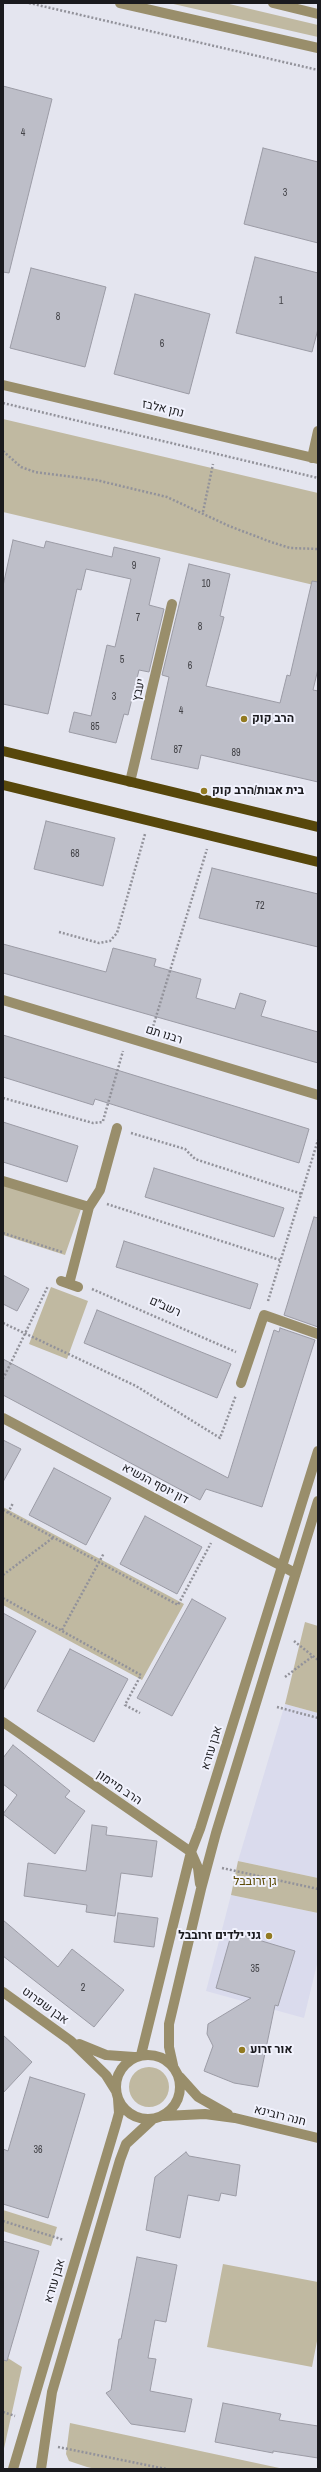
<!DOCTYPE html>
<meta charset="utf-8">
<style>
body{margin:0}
#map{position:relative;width:321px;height:2472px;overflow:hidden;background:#e4e5ef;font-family:"Archivo Narrow",sans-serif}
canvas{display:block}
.frame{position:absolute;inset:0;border:4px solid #1a1a1e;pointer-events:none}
</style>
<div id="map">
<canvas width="321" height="2472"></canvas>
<div class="frame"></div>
</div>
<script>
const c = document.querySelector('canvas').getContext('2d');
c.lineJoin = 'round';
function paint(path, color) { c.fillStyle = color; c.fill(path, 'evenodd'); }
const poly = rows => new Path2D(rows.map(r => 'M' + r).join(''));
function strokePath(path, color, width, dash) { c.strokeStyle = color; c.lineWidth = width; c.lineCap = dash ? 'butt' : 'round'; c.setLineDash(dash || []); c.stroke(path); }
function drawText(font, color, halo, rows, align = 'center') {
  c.font = font + ' "Archivo Narrow",Heebo,sans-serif'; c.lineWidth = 4; c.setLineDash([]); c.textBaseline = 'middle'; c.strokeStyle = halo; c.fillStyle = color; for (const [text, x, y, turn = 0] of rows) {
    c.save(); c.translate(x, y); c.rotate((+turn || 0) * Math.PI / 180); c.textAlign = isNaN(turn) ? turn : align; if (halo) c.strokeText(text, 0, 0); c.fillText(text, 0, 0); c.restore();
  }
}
const built = poly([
 [285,1704,318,1713,318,1878,238,1861],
 [231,1895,318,1913,318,1960,304,2018,206,1991]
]);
const green = poly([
 [169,3,225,3,318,25,318,37],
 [3,419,318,493,318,586,3,512],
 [3,1185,81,1209,65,1255,3,1235],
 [51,1287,88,1301,67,1359,29,1344],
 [3,1507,184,1604,142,1680,3,1605],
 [305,1622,318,1626,318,1713,285,1704],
 [238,1861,318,1878,318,1913,231,1895],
 '129 2087a20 20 0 1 1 40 0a20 20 0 1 1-40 0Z',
 [3,2210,57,2227,51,2246,3,2231],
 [223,2264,318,2282,318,2336,312,2367,207,2347],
 [3,2355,22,2367,3,2453],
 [70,2423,284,2469,96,2469,87,2467,69,2461,66,2454]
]);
const building = poly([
 [3,86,52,99,9,273,3,272,3,86],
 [263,148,318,162,318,243,244,224,263,148],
 [255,257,318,273,318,329,312,352,236,333,255,257],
 [31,268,106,287,85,367,10,348,31,268],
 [135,294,210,314,189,394,114,374,135,294],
 [13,540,44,548,46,541,112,557,114,547,160,558,149,605,164,609,149,672,139,670,128,715,124,714,116,743,69,732,74,712,91,716,107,645,115,647,131,579,86,569,81,590,77,589,48,714,3,704,3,586,13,540],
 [189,564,230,574,220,616,224,617,206,686,280,703,287,675,290,676,312,581,318,582,318,669,313,690,318,691,318,782,201,755,198,769,151,759,169,677,162,675,189,564],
 [46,821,115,838,103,886,34,869,46,821],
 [212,868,318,894,318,947,199,918,212,868],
 [3,944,106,972,113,948,156,959,154,966,201,979,196,998,235,1009,240,993,266,1001,261,1016,318,1032,318,1063,3,973,3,944],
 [3,1035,309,1129,299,1163,95,1099,93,1105,3,1077,3,1035],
 [3,1122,78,1146,67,1182,3,1162,3,1122],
 [154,1168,284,1208,274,1237,145,1197,154,1168],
 [314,1217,318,1218,318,1327,284,1315,314,1217],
 [124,1241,258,1284,250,1309,116,1267,124,1241],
 [3,1275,29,1289,17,1311,3,1304,3,1275],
 [97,1310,231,1364,217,1398,84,1343,97,1310],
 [280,1328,315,1340,262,1507,206,1489,200,1500,3,1395,3,1359,228,1478,274,1330,279,1332,280,1328],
 [3,1440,21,1449,3,1482,3,1440],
 [54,1468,111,1498,86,1545,29,1515,54,1468],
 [145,1516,202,1547,177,1594,120,1564,145,1516],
 [192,1599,226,1618,172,1716,137,1698,192,1599],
 [3,1613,36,1631,3,1691,3,1613],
 [70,1649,128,1679,94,1742,37,1711,70,1649],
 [13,1745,70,1791,65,1797,85,1811,55,1854,3,1814,17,1795,3,1784,3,1758,13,1745],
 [92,1825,107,1827,106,1835,157,1841,152,1877,121,1873,115,1916,86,1912,87,1905,24,1896,28,1863,86,1871,92,1825],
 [118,1913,158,1918,154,1947,114,1942,118,1913],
 [3,1920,58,1967,72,1949,124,1990,94,2027,3,1956,3,1920],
 [232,1932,295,1951,278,2006,275,2005,258,2087,234,2083,204,2071,213,2046,207,2034,208,2024,251,1998,216,1988,232,1932],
 [3,2035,32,2062,3,2093,3,2035],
 [30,2077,85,2094,48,2218,3,2204,3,2149,8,2151,30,2077],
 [186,2152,189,2156,240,2165,236,2196,221,2193,219,2201,188,2195,180,2238,146,2230,155,2177,186,2152],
 [3,2241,39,2251,7,2361,3,2360,3,2241],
 [137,2257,177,2265,166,2322,155,2320,148,2358,156,2359,150,2391,192,2399,185,2432,131,2424,106,2393,111,2390,119,2339,121,2339,137,2257],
 [223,2403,281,2414,279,2420,318,2426,318,2458,273,2451,273,2453,215,2442,223,2403]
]);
const path = poly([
 [29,3,318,70],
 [3,403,318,478],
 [3,451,21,467,35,472,96,480,167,497,229,526,271,542,290,548,318,549],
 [203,512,213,464],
 [59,932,99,943,110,941,117,933,145,834],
 [152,1030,207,849],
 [3,1098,93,1123,103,1122],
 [103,1121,123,1051],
 [131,1133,185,1149,195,1159,302,1194],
 [107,1204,280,1260],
 [3,1233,62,1252],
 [92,1289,236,1352],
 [268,1301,318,1140],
 [3,1323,136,1386,220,1438,236,1395],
 [3,1379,48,1286],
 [3,1510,178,1605,211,1543],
 [8,1513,13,1503],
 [3,1575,54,1537],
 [3,1598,141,1675,125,1705,140,1713],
 [62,1630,104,1553],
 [294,1641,318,1660],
 [285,1677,313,1656],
 [277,1707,318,1718],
 [222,1868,318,1889],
 [3,2221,64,2240],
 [3,2412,15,2416],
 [58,2447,166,2469]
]);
const minor = poly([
 [120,3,318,48],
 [273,3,318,14],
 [3,385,318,459],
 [312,458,318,431],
 [130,782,172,604],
 [3,1000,318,1095],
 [3,1181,89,1207],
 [61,1281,78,1287],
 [69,1284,89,1207,100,1190,117,1128],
 [241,1383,264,1315,318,1334],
 [3,1418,295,1573],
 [3,1722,191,1852,198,1868,200,1884],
 [3,1992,71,2041,106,2075,116,2091],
 [79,2044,106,2055,134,2057],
 '116 2087a32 32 0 1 1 64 0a32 32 0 1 1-64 0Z',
 [141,2055,191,1852,200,1829,318,1451],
 [173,2065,169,2047,169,2024,201,1889,216,1833,318,1501],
 [180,2077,198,2097,228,2114],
 [164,2116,205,2114,235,2118,318,2138],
 [13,2469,116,2124,119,2113,118,2099],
 [41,2469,52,2392,120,2160,126,2144,153,2119]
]);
const major = poly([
 [3,751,318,827],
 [3,785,318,862]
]);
const markers = [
 [244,719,4,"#927a21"],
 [204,791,4,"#927a21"],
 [269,1936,4,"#927a21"],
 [242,2050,4,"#927a21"]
];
const numberNames = [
 ["4",23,133],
 ["3",285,193],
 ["1",281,301],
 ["8",58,317],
 ["6",162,344],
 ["9",134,566],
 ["10",206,584],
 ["7",138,618],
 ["8",200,627],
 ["5",122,660],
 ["6",190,666],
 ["3",114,697],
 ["4",181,711],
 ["85",95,727],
 ["87",178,750],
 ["89",236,753],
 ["68",75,854],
 ["72",260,906],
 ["35",255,1969],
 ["2",83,1988],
 ["36",38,2150]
];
const streetNames = [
 ["נתן אלבז",163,409,13],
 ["יעבץ",139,690,-77],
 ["רבנו תם",164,1035,17],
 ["רשב\"ם",165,1307,24],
 ["דון יוסף הנשיא",155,1484,28],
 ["אבן עזרא",212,1748,-73],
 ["הרב מיימון",119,1788,34],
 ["אבן שפרוט",45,2006,36],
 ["חנה רובינא",280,2116,14],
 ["אבן עזרא",55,2281,-73]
];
const poiNames = [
 ["הרב קוק",252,719],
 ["בית אבות/הרב קוק",212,791],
 ["גני ילדים זרובבל",261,1936,"right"],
 ["אור זרוע",250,2050]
];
const parkNames = [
 ["גן זרובבל",255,1882]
];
paint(built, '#dadbed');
paint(green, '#c0b9a1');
paint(building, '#bdbec8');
strokePath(building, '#9b9ba5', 1);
strokePath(path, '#92929a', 2.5, [2, 2]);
strokePath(minor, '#998e6b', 10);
strokePath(major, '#57470b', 10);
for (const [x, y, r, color] of markers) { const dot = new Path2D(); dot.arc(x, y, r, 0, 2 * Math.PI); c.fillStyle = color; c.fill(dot); strokePath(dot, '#f1f2fd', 1.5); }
drawText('10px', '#434348', null, numberNames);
drawText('12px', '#1a1a1e', '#f1f2fd', streetNames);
drawText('bold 12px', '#1a1a1e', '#f1f2fd', poiNames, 'left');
drawText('12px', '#5b4903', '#f1f2fd', parkNames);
</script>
